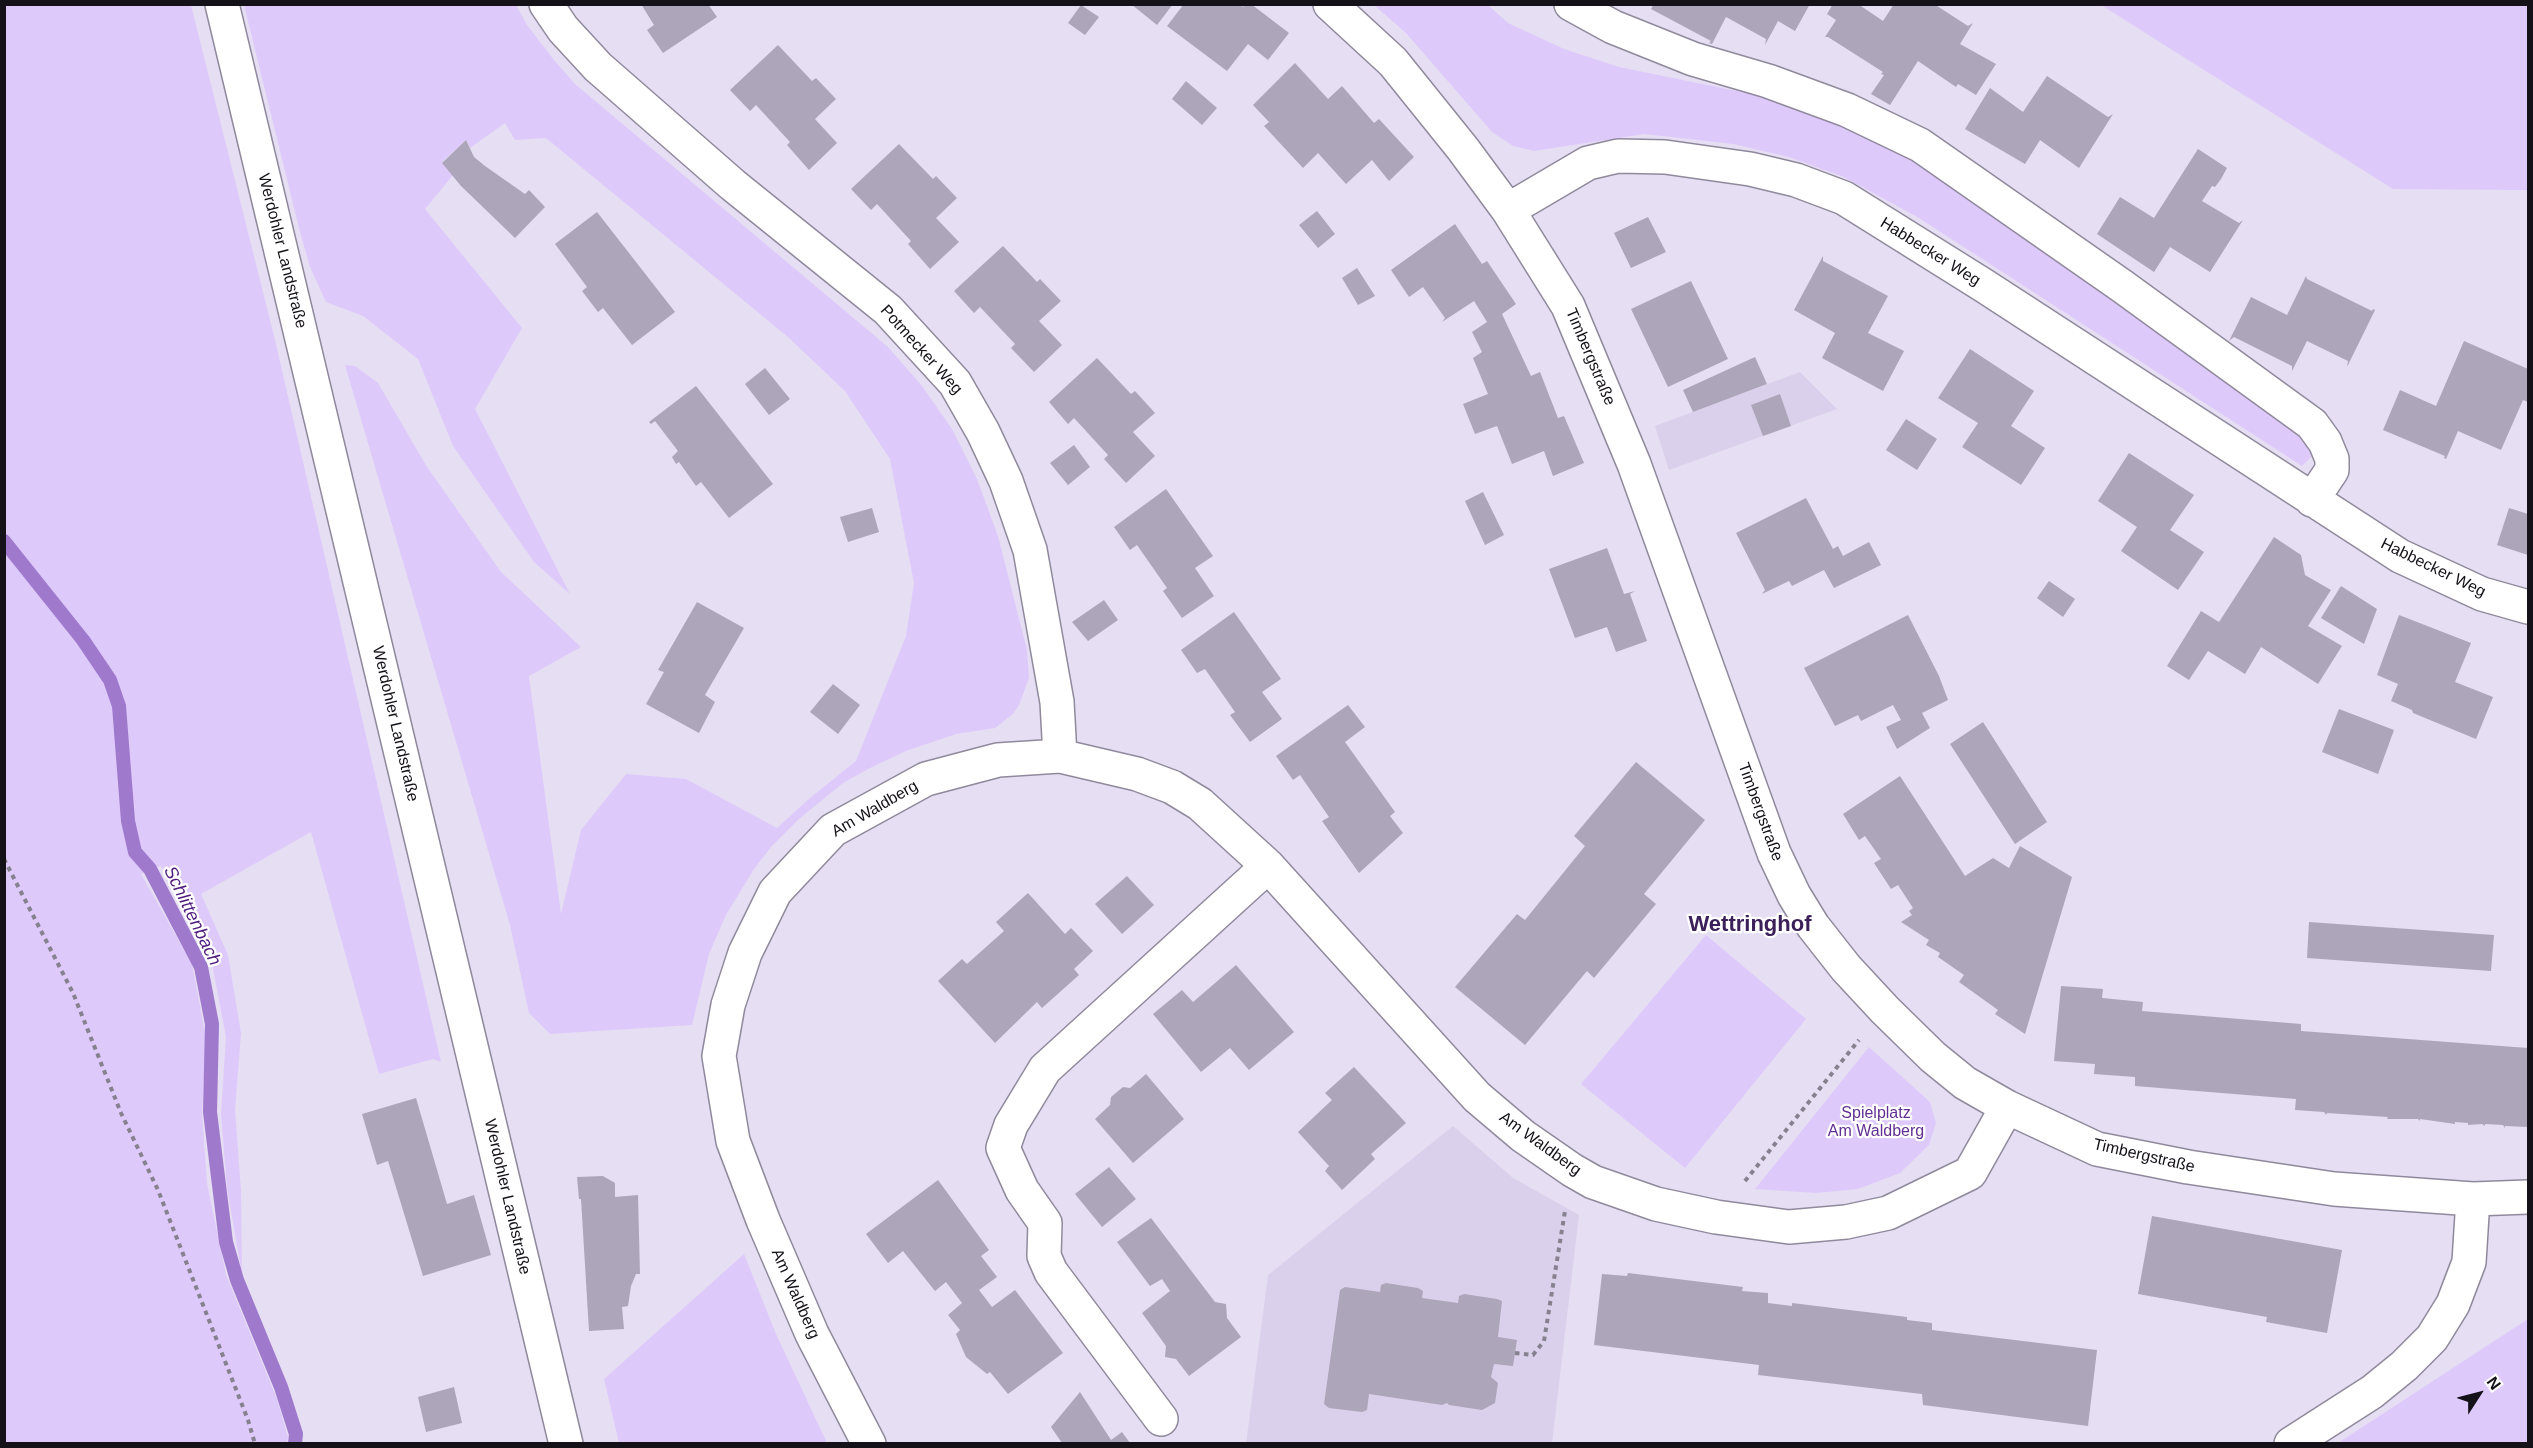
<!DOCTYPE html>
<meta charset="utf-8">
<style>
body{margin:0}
#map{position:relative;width:2533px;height:1448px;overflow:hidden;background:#e6def3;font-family:Helvetica,sans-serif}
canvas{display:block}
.frame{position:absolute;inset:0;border:6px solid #141118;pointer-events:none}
.north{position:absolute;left:2449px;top:1364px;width:60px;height:60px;-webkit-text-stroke:4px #fff;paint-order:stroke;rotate:54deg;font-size:16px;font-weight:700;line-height:24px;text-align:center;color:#141118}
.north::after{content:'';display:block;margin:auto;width:21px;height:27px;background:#141118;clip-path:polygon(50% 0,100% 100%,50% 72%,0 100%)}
</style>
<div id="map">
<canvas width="2533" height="1448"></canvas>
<div class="frame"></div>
<div class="north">N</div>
</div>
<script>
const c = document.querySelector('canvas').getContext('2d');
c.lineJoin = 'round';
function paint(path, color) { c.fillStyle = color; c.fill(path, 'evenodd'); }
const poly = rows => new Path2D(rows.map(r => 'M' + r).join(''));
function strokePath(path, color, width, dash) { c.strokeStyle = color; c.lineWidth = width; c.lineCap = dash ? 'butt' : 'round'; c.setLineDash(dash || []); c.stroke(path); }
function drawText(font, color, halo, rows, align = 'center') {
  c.font = font + ' Helvetica,sans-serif'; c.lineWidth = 4.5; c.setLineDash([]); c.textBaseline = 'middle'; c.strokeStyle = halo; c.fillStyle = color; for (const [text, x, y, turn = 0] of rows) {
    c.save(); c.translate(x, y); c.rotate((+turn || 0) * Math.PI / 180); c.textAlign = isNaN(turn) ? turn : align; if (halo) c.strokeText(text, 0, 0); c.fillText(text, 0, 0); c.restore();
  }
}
const built = poly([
 [1800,372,1837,409,1669,470,1655,426],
 [1453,1126,1513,1178,1579,1215,1552,1443,1246,1444,1268,1275]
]);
const green = poly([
 [5,4,191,5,275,340,441,1062,433,1059,379,1074,311,832,201,894,228,955,241,1033,235,1110,241,1191,242,1274,227,1188,221,1114,226,1037,211,958,161,866,141,874,192,964,206,1038,202,1114,207,1183,226,1275,277,1399,288,1437,287,1443,5,1443],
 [244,5,516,5,527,25,554,60,575,84,888,347,922,386,952,429,977,479,998,536,1027,650,1029,678,1019,705,1013,714,995,728,956,734,906,751,870,768,843,783,799,819,771,847,754,869,726,915,709,954,692,1025,550,1034,529,1013,510,925,345,365,355,366,378,383,427,467,501,572,581,647,529,676,561,914,581,830,626,774,686,779,777,828,810,798,856,761,906,636,914,583,890,459,845,391,788,337,546,138,515,140,505,123,470,148,466,140,442,162,453,175,425,209,522,328,475,409,570,594,534,562,453,446,418,359,363,316,326,302,310,267,300,232],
 [1374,5,1488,5,1508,23,1564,49,1619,67,1761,96,1839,122,1919,162,2283,421,2310,445,2313,455,2302,466,1919,218,1844,177,1789,157,1733,144,1644,134,1534,151,1513,146,1492,132,1406,33],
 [2101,5,2528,5,2528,190,2393,189],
 [1706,935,1806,1019,1685,1168,1581,1084],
 [1869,1047,1930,1102,1936,1123,1929,1145,1900,1173,1858,1189,1816,1193,1755,1189],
 [744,1254,776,1334,827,1443,619,1443,604,1379],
 [2528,1319,2528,1443,2338,1443]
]);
const stream = poly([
 [4,541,83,640,110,680,119,706,128,821,135,852,150,869,201,967,212,1024,210,1112,226,1242,237,1280,281,1387,296,1434,295,1444]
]);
const building = poly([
 [641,4,708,4,717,17,663,53,647,30,654,25],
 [1131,4,1173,4,1157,25],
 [1184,4,1240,4,1243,7,1245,4,1251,4,1289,33,1268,60,1248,44,1227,71,1167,26],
 [1654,4,1810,4,1795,31,1778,21,1765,45,1766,39,1726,17,1712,44,1709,43,1711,41,1651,9],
 [1833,4,1858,4,1883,21,1894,4,1934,4,1968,26,1973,23,1960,44,1996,64,1976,95,1958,84,1956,87,1918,61,1890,105,1871,94,1884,75,1881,74,1883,72,1828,37,1825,37,1836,20,1827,14],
 [1081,5,1099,17,1085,35,1068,23],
 [778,45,812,81,816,78,836,99,815,119,837,143,809,170,787,145,790,142,756,105,750,111,730,90],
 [1295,63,1328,99,1342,86,1374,123,1379,119,1414,157,1389,181,1372,160,1346,184,1318,153,1303,168,1264,126,1269,122,1253,105],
 [2047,76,2108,117,2113,114,2079,168,2040,140,2025,164,1965,129,1990,88,2023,112],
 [1186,81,1217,108,1202,125,1172,99],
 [466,140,474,157,485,166,525,194,529,190,545,207,515,238,461,186,442,163],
 [899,144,933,179,936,176,957,198,936,218,959,242,930,269,908,244,911,241,877,204,871,210,851,189],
 [2198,149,2227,168,2221,179,2215,187,2212,186,2202,201,2239,223,2243,220,2210,272,2170,247,2154,272,2097,234,2120,197,2154,218],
 [1317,211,1335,234,1318,248,1299,225],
 [597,212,675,312,632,345,603,308,598,312,582,291,587,287,555,244],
 [1648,217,1666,252,1631,268,1614,233],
 [1455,224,1482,264,1487,261,1516,304,1502,314,1531,376,1540,372,1558,418,1564,416,1584,463,1553,476,1544,451,1512,464,1497,426,1475,434,1463,404,1488,394,1473,358,1482,352,1472,332,1487,322,1474,301,1442,322,1445,318,1423,287,1409,297,1391,270],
 [1003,246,1037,282,1040,279,1061,301,1039,321,1062,345,1034,372,1011,348,1015,344,980,307,974,313,954,291],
 [1823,256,1823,261,1888,296,1868,333,1904,351,1883,391,1822,358,1835,333,1794,310],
 [1357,268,1375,296,1358,305,1342,278],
 [2306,276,2307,279,2372,311,2373,309,2375,310,2347,367,2348,361,2307,341,2292,371,2292,366,2234,337,2229,341,2251,297,2287,315],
 [1691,281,1728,359,1668,387,1631,309],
 [2464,341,2528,369,2528,402,2523,400,2501,450,2458,431,2446,459,2444,458,2445,456,2383,430,2400,390,2436,406],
 [1970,349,2034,391,2011,426,2045,448,2021,485,1962,447,1978,423,1938,398],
 [1755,357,1767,384,1693,412,1683,390],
 [1097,358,1131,394,1135,391,1155,413,1133,432,1155,456,1126,483,1104,459,1108,455,1074,418,1068,424,1049,402],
 [765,368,790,399,769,415,745,384],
 [696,386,773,484,729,518,701,482,696,486,679,462,676,464,672,457,678,451,655,421,651,424,649,422],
 [1780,394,1791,426,1763,436,1751,405],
 [1906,419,1937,439,1917,470,1886,450],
 [1074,445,1090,467,1068,485,1050,463],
 [2129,453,2194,495,2170,530,2204,552,2178,590,2121,551,2137,527,2098,501],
 [1166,489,1213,556,1195,568,1214,596,1182,618,1163,591,1167,588,1137,545,1130,550,1114,527],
 [1483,492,1504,535,1485,545,1465,501],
 [1806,498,1833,549,1838,546,1843,556,1869,542,1881,565,1834,588,1824,570,1792,586,1789,581,1762,594,1765,590,1736,533],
 [872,508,879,532,848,542,840,517],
 [2509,508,2528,514,2528,555,2497,545],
 [2274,537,2301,555,2305,575,2331,590,2308,626,2342,646,2318,684,2261,647,2245,674,2208,651,2189,680,2167,666,2201,611,2219,622],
 [1607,548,1624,594,1635,591,1630,594,1647,641,1616,652,1607,627,1575,638,1549,569],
 [2049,581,2075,599,2063,617,2037,598],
 [2341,586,2377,609,2364,644,2321,618],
 [1104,600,1118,620,1088,641,1072,622],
 [697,602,744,628,705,695,715,702,699,733,646,704,664,672,658,670],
 [1234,612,1281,679,1262,692,1282,719,1250,742,1230,715,1235,712,1205,669,1197,673,1181,650],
 [1908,615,1939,676,1948,700,1922,713,1930,728,1897,749,1886,727,1901,720,1893,705,1861,721,1858,715,1835,726,1804,668],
 [2399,615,2471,643,2455,682,2493,697,2476,739,2413,713,2412,710,2391,701,2398,684,2377,675],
 [833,684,860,705,838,734,810,712],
 [1348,705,1365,727,1345,742,1395,812,1390,816,1403,833,1359,873,1322,821,1329,817,1300,775,1293,780,1276,756],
 [2339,709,2394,730,2378,774,2322,752],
 [1983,722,2047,822,2015,844,1950,744],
 [1636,762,1705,820,1644,894,1656,904,1594,978,1587,971,1525,1045,1455,987,1517,914,1525,920,1585,846,1574,836],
 [1900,776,1965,876,1993,858,2009,868,2020,846,2072,877,2025,1034,1995,1014,1998,1010,1959,982,1964,975,1938,957,1940,953,1926,945,1929,940,1901,922,1912,915,1909,911,1913,908,1898,885,1891,889,1874,863,1881,859,1865,836,1859,840,1843,814],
 [1127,876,1154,905,1122,934,1095,904],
 [1028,893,1065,934,1071,928,1093,951,1074,969,1079,975,1042,1008,1037,1002,995,1043,938,981,962,959,967,964,1004,931,996,922],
 [2309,922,2494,935,2491,971,2307,958],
 [1236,965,1294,1032,1249,1070,1230,1048,1201,1072,1153,1014,1182,990,1193,1002],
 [2061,986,2103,989,2102,998,2143,1002,2142,1011,2301,1024,2301,1031,2528,1048,2528,1127,2505,1126,2505,1128,2503,1125,2485,1124,2485,1126,2482,1124,2468,1125,2468,1123,2455,1122,2455,1124,2420,1119,2420,1121,2418,1119,2387,1119,2388,1117,2327,1113,2326,1115,2324,1112,2295,1110,2296,1099,2135,1086,2135,1077,2094,1074,2095,1064,2054,1061],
 [1354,1067,1406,1123,1371,1154,1375,1159,1342,1190,1325,1171,1329,1166,1298,1132,1332,1100,1325,1093],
 [1146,1074,1184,1119,1133,1163,1095,1119,1110,1105,1111,1097,1123,1087,1130,1088],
 [416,1098,447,1204,474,1195,491,1255,423,1276,388,1161,377,1165,362,1114],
 [1109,1167,1136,1199,1102,1227,1075,1194],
 [603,1176,615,1183,615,1197,638,1195,640,1274,636,1274,631,1286,628,1306,622,1307,624,1329,589,1331,581,1199,579,1199,577,1177],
 [938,1180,989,1250,981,1256,997,1277,979,1290,992,1307,1015,1290,1063,1353,1008,1394,990,1372,987,1374,966,1357,956,1334,960,1330,948,1315,962,1303,946,1282,935,1291,903,1251,888,1263,866,1234],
 [2152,1216,2342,1250,2327,1333,2266,1322,2267,1317,2138,1294],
 [1151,1218,1215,1302,1226,1304,1227,1318,1241,1337,1189,1376,1176,1359,1165,1357,1166,1346,1142,1313,1170,1291,1162,1279,1150,1286,1117,1242],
 [1628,1273,1743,1287,1742,1291,1768,1293,1768,1303,1792,1306,1792,1303,1907,1317,1907,1320,1932,1323,1932,1330,2097,1350,2088,1426,1923,1405,1922,1394,1758,1375,1759,1365,1594,1345,1602,1274,1627,1276],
 [1386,1283,1418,1288,1423,1291,1422,1298,1458,1303,1459,1296,1464,1294,1497,1299,1502,1301,1498,1337,1517,1340,1513,1366,1494,1364,1491,1377,1498,1383,1495,1403,1482,1410,1449,1405,1447,1403,1442,1405,1369,1394,1367,1410,1362,1412,1329,1408,1324,1404,1340,1290,1345,1287,1380,1292,1381,1285],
 [454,1387,462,1423,426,1432,418,1397],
 [1080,1392,1111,1440,1122,1432,1130,1443,1062,1443,1051,1427]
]);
const path = poly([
 [4,859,73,993,121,1113,158,1190,248,1420,255,1444],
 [1745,1181,1859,1040],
 [1515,1353,1533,1355,1544,1341,1565,1211]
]);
const minor = poly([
 [546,4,563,29,598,67,733,185,888,310,955,383,983,432,1006,481,1030,550,1057,702,1060,756],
 [1330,4,1393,62,1463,149,1508,210,1568,306,1634,464,1774,853,1794,895,1813,926,1846,968,1885,1010,1933,1057,1965,1083,2007,1107,2097,1149,2188,1167,2334,1189,2473,1199,2528,1197],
 [1571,4,1613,27,1693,59,1768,81,1847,110,1920,145,2122,286,2312,424,2325,442,2332,459,2332,470,2312,500],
 [1508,210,1588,163,1618,156,1665,157,1750,169,1796,180,1844,198,1983,285,2400,556,2482,594,2528,607],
 [1161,1419,1051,1272,1044,1256,1045,1223,1022,1190,1003,1148,1011,1125,1045,1069,1268,866],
 [869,1444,812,1334,763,1220,733,1141,719,1056,728,1005,745,953,775,892,833,830,926,779,998,760,1060,756,1137,774,1172,787,1200,804,1268,866,1477,1097,1523,1136,1572,1170,1593,1182,1656,1204,1716,1217,1789,1227,1846,1222,1888,1213,1970,1173,2007,1107],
 [2291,1444,2372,1392,2404,1366,2432,1338,2453,1304,2469,1262,2473,1199]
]);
const primary = poly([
 [222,4,566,1444]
]);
const streetNames = [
 ["Werdohler Landstraße",282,251,76],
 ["Habbecker Weg",1930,252,32],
 ["Potmecker Weg",921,350,48],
 ["Timbergstraße",1590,357,67],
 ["Habbecker Weg",2433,568,26],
 ["Werdohler Landstraße",395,724,77],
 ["Am Waldberg",875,809,-30],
 ["Timbergstraße",1760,812,70],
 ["Am Waldberg",1540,1144,36],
 ["Timbergstraße",2144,1156,13],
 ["Werdohler Landstraße",507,1197,77],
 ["Am Waldberg",795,1294,66]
];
const parkNames = [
 ["Spielplatz",1876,1114],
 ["Am Waldberg",1876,1132]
];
const waterNames = [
 ["Schlittenbach",192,916,64]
];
const districtNames = [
 ["Wettringhof",1750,925]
];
paint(built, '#dbd0ec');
paint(green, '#dec9fb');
strokePath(stream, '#9e79cc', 14);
paint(building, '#ada5b9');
strokePath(minor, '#90899c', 36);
strokePath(primary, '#90899c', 36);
strokePath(path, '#86818f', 4, [4.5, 4.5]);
strokePath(minor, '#fff', 33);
strokePath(primary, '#fff', 33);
drawText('16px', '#141118', '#fff', streetNames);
drawText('16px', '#613092', '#fff', parkNames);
drawText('italic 18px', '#4f1b7d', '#fff', waterNames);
drawText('bold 22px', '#3c2059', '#fff', districtNames);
</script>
